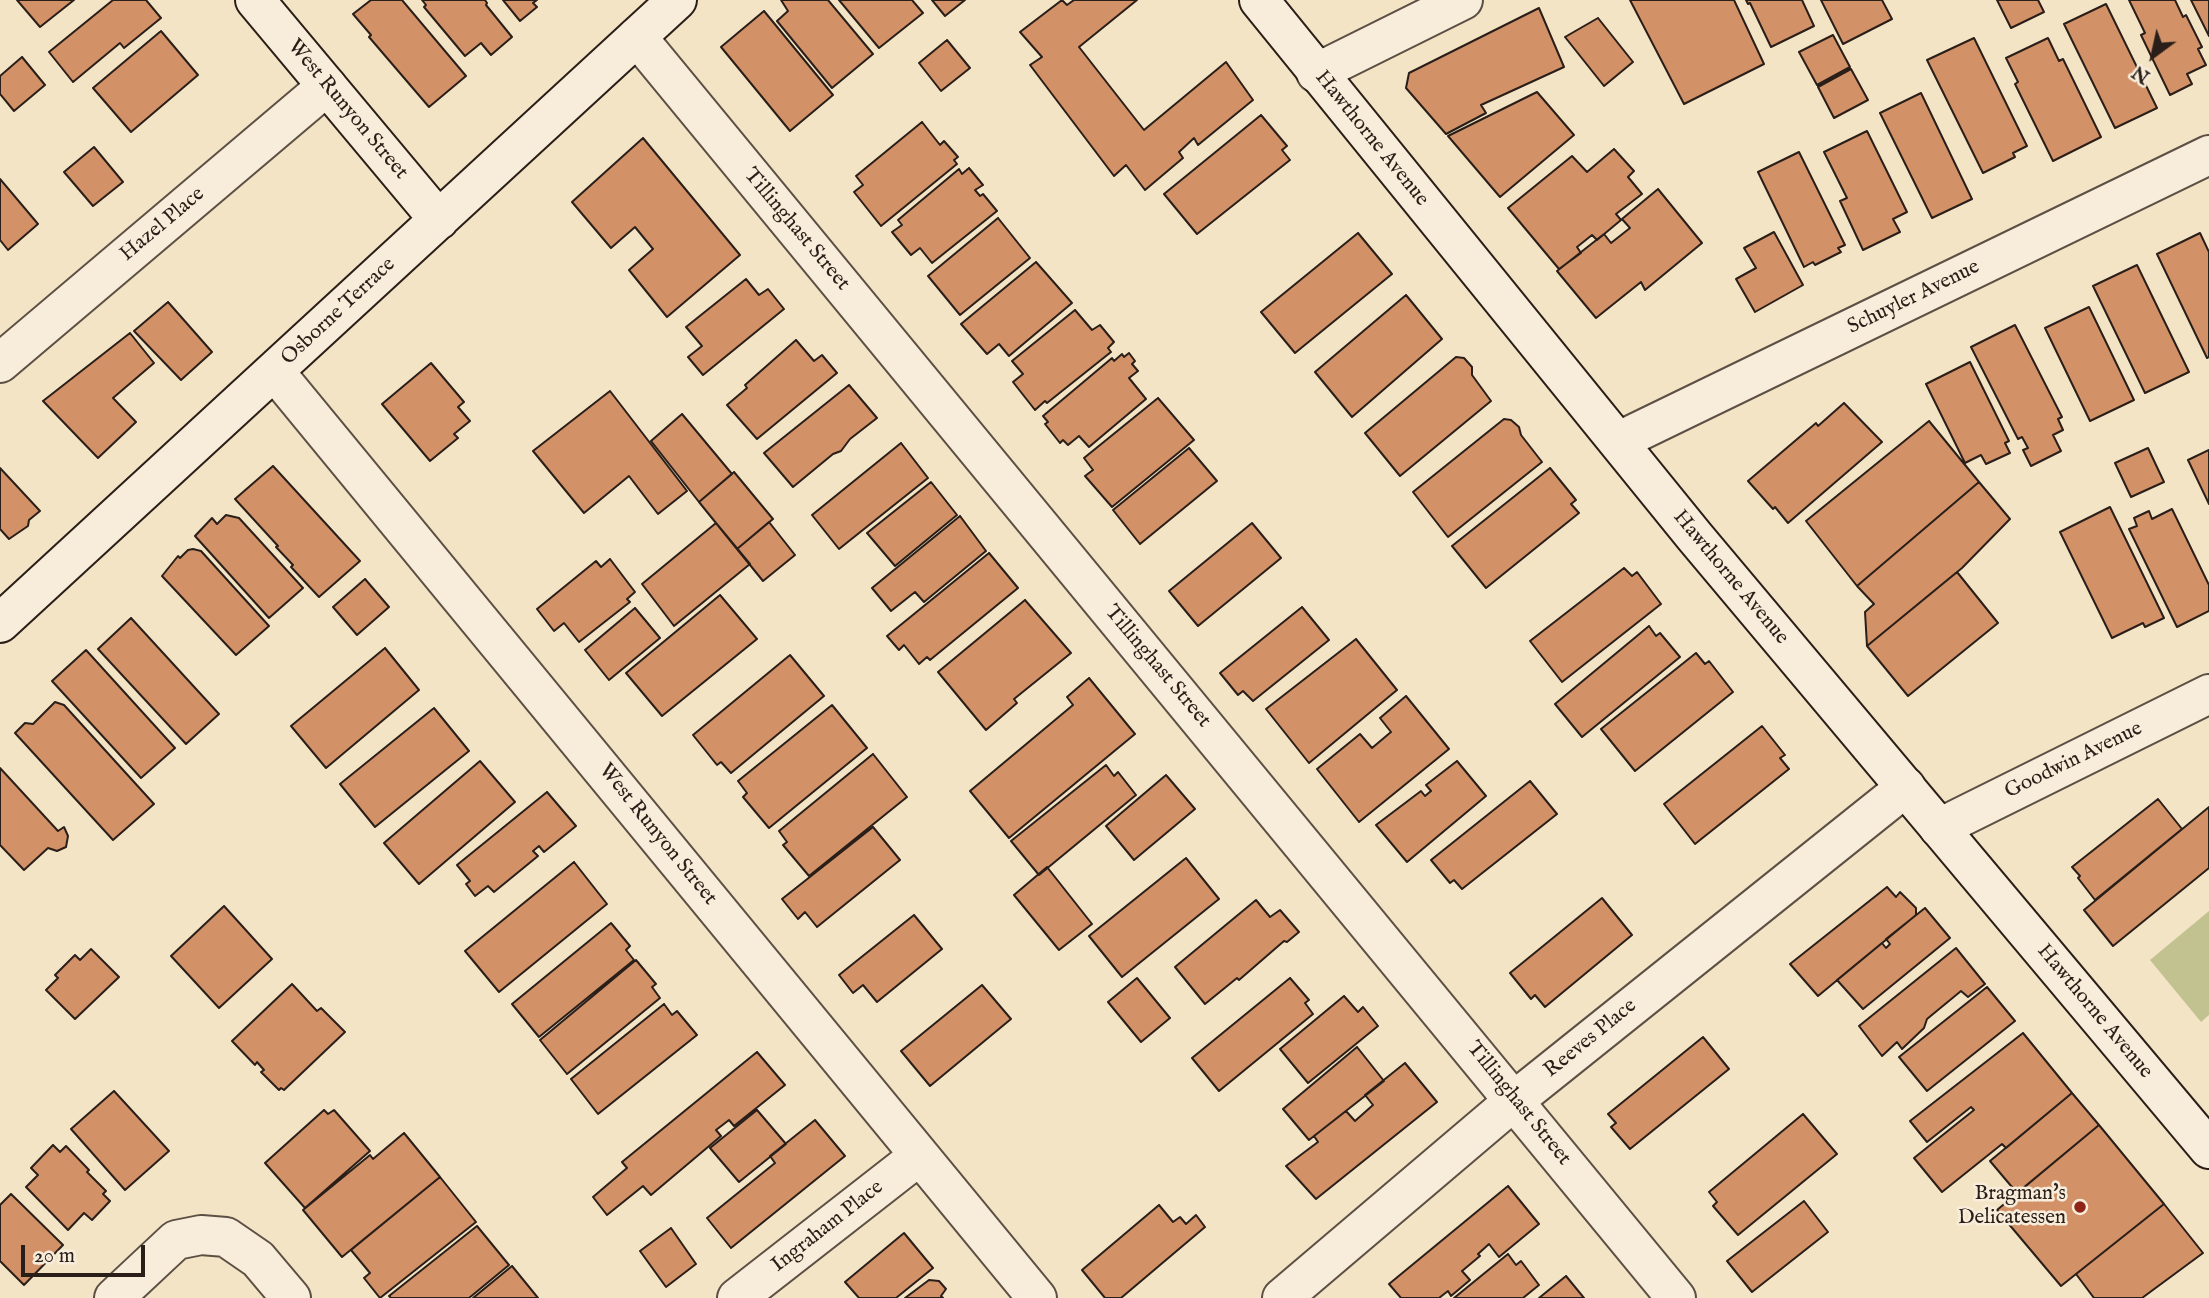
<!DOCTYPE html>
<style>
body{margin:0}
#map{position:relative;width:2209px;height:1298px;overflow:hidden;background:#f4e4c6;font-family:"IM FELL English",serif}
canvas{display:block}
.north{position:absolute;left:2118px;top:21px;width:70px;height:70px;-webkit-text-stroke:5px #f8edda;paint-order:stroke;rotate:213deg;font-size:19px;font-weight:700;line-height:28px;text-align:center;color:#2a1e18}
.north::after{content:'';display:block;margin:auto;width:24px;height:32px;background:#2a1e18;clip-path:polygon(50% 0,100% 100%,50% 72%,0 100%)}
.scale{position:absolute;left:21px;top:1245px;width:124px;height:32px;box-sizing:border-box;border:4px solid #2a1e18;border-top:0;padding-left:9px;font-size:21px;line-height:24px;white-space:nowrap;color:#2a1e18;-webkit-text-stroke:5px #f8edda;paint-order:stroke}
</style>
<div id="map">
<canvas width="2209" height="1298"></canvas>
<div class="north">N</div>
<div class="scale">20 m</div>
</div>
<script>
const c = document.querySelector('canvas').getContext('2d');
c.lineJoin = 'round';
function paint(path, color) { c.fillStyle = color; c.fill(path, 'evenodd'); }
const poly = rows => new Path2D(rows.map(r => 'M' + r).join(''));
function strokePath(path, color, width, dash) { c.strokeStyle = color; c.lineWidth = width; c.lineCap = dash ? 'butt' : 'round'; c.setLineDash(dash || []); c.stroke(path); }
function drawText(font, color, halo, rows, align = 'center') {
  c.font = font + ' "IM FELL English",serif'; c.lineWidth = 5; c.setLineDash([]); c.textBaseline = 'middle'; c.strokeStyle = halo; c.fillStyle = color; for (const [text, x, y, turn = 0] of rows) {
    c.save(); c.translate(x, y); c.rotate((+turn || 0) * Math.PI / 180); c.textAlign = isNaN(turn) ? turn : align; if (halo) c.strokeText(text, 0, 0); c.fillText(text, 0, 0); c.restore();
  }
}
const green = poly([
 [2209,911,2209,1015,2201,1022,2150,960]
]);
const building = poly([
 [17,0,74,0,40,27,17,0],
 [113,0,146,0,161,18,124,48,120,43,73,82,49,52,113,0],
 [371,0,402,0,466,76,429,107,369,37,371,35,353,14,371,0],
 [422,0,485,0,487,3,486,5,512,37,491,55,481,43,465,56,424,7,426,5,422,0],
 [503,0,537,0,533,3,537,7,520,21,503,0],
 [781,0,828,0,873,54,832,88,777,21,788,11,781,0],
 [839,0,912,0,923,13,879,48,839,0],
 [932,0,965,0,945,16,932,0],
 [1062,0,1067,5,1074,0,1137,0,1079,47,1144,130,1226,62,1253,100,1198,145,1194,138,1179,152,1183,158,1145,190,1126,165,1114,176,1030,65,1042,57,1020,32,1062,0],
 [1630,0,1734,0,1764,64,1684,104,1630,0],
 [1746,0,1802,0,1814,26,1771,47,1750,3,1748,4,1746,0],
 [1821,0,1882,0,1892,19,1843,44,1821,0],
 [1997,0,2038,0,2044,12,2011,28,1997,0],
 [2129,0,2175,0,2183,17,2186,15,2202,47,2198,49,2206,65,2187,74,2192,84,2170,95,2141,35,2145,33,2129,0],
 [2191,0,2209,0,2209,36,2191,0],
 [2106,4,2157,108,2115,128,2064,24,2106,4],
 [1539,8,1564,67,1481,105,1486,113,1446,134,1406,88,1409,73,1539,8],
 [764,11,833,95,790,131,721,47,764,11],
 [1598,18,1633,62,1604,86,1565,37,1598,18],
 [161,31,198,75,131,132,93,88,161,31],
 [1833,35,1850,67,1817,85,1799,52,1833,35],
 [1974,38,2027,146,2013,153,2015,157,1983,173,1927,60,1974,38],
 [2048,38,2059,61,2063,59,2101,137,2053,161,2015,84,2018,82,2006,58,2048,38],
 [947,40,970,68,941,91,919,63,947,40],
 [22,57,45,85,14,111,0,94,0,76,22,57],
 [1851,69,1868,100,1834,118,1818,87,1851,69],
 [1537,92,1574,135,1500,197,1448,136,1537,92],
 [1921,93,1972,199,1932,218,1880,113,1921,93],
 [1261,115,1287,146,1282,150,1290,160,1197,234,1164,194,1261,115],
 [922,122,940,145,944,141,958,157,954,160,957,164,881,226,854,192,863,185,856,176,922,122],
 [1867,131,1907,212,1893,219,1900,232,1863,250,1840,201,1847,198,1824,152,1867,131],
 [643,138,740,255,667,317,629,270,653,249,635,227,611,248,572,202,643,138],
 [94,147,123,182,93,206,64,172,94,147],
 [1614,149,1634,171,1628,177,1642,194,1616,214,1621,220,1597,240,1592,235,1577,247,1581,253,1559,269,1508,208,1572,156,1587,172,1614,149],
 [1799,152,1845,245,1838,248,1841,252,1815,265,1813,262,1804,267,1758,172,1799,152],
 [969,168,983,185,975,190,980,196,983,194,997,211,932,263,920,248,911,255,892,232,902,225,898,220,959,169,962,174,969,168],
 [0,179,38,224,8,250,0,240,0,179],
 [1658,189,1702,243,1645,290,1641,282,1596,318,1557,271,1604,234,1611,243,1630,228,1622,219,1658,189],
 [998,218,1030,258,960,315,928,276,998,218],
 [1774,232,1803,285,1755,312,1736,279,1756,268,1744,248,1774,232],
 [1358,233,1392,274,1295,353,1261,312,1358,233],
 [2200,233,2209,252,2209,357,2207,358,2157,254,2200,233],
 [1036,262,1072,303,1009,356,999,344,987,354,961,324,1036,262],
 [2137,265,2189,372,2145,393,2093,286,2137,265],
 [746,279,759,295,768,289,784,309,703,375,688,357,702,346,686,327,746,279],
 [1406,295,1442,339,1352,417,1315,372,1406,295],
 [168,302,212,352,181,380,134,331,168,302],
 [2089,307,2134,400,2090,421,2045,328,2089,307],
 [1075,310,1092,330,1100,325,1114,342,1108,348,1111,352,1047,403,1045,401,1035,410,1013,382,1023,374,1012,361,1075,310],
 [2015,325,2062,417,2058,419,2063,430,2053,435,2061,451,2031,466,2023,450,2028,448,2022,437,2018,439,1971,347,2015,325],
 [130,333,154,363,113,398,136,422,98,458,43,401,130,333],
 [796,340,814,361,822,355,837,373,757,439,727,405,747,388,745,385,796,340],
 [1129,353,1135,361,1132,364,1138,371,1129,378,1146,399,1089,447,1079,436,1068,445,1063,440,1060,443,1045,424,1048,422,1043,416,1112,358,1114,361,1122,354,1124,357,1129,353],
 [1456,357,1464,358,1472,367,1472,375,1491,401,1400,476,1365,433,1456,357],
 [1970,362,2009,441,2005,443,2010,453,1986,464,1981,455,1965,463,1926,384,1970,362],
 [431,363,464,402,458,407,470,421,454,434,458,438,430,461,382,404,431,363],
 [849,385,877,418,850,439,841,451,833,454,793,487,764,453,849,385],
 [610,391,687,491,658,514,629,476,584,513,533,451,610,391],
 [1158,398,1194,440,1112,507,1085,476,1093,470,1084,458,1158,398],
 [1844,403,1882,442,1788,523,1775,507,1773,509,1748,481,1816,423,1818,426,1844,403],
 [682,414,732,474,699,502,651,441,682,414],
 [1504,419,1511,420,1519,427,1521,435,1542,462,1448,537,1413,492,1504,419],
 [1929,421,1979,482,1857,586,1806,521,1929,421],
 [901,443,928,478,839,549,812,515,901,443],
 [1189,448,1217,481,1140,544,1113,510,1189,448],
 [2148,448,2164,482,2131,497,2115,463,2148,448],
 [2209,450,2209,504,2188,460,2209,450],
 [273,466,360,561,319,597,291,567,293,565,276,547,278,546,235,499,273,466],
 [0,468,40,511,29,520,28,526,9,539,0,529,0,468],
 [1550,468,1576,500,1571,504,1579,513,1486,588,1452,546,1550,468],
 [734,472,773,519,737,549,699,502,734,472],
 [931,482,957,515,895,566,867,533,931,482],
 [1979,482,2010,519,1962,568,1867,646,1865,612,1874,604,1857,586,1979,482],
 [2110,507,2164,618,2145,627,2143,623,2112,638,2060,532,2110,507],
 [2172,509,2209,585,2209,611,2177,627,2129,529,2137,526,2134,518,2149,511,2152,519,2172,509],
 [226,515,239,518,303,588,269,618,195,536,212,518,217,524,226,515],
 [960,516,986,551,924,602,915,592,891,611,872,588,960,516],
 [769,522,795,555,763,581,737,549,769,522],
 [716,523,750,564,674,626,642,584,716,523],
 [1252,523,1281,558,1198,626,1169,591,1252,523],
 [193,549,201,551,269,626,236,655,162,576,178,556,180,558,188,550,193,549],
 [989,553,1018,588,930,660,927,657,919,664,904,645,899,650,887,636,989,553],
 [610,559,635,592,627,599,630,602,579,642,564,623,554,631,537,609,596,561,601,567,610,559],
 [1624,568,1632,576,1637,572,1661,604,1562,682,1530,641,1624,568],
 [1957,572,1998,623,1908,696,1867,646,1957,572],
 [365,579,389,607,357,635,333,607,365,579],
 [720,595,757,639,662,716,626,673,720,595],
 [1025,600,1071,653,1014,699,1017,703,986,730,938,672,1025,600],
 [1302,607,1329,640,1253,701,1243,691,1238,695,1220,673,1302,607],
 [635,608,660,638,609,680,585,650,635,608],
 [131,618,219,714,186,744,98,649,131,618],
 [1649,626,1656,636,1660,633,1680,657,1582,737,1555,704,1649,626],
 [1356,639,1397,690,1309,763,1266,709,1356,639],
 [385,648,419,690,326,768,291,726,385,648],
 [86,650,175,748,141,778,52,681,86,650],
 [1696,653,1705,664,1709,661,1733,692,1635,771,1601,729,1696,653],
 [790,655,824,696,731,773,721,762,717,765,693,735,790,655],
 [1089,678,1135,734,1009,838,970,791,1073,705,1067,697,1089,678],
 [1406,696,1449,749,1359,822,1317,769,1360,734,1372,748,1391,732,1380,718,1406,696],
 [55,702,64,705,154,804,113,840,15,733,25,723,33,724,55,702],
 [832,705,867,748,769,828,743,797,747,793,738,781,832,705],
 [434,708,469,751,375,827,340,784,434,708],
 [1762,726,1785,755,1780,758,1789,769,1695,844,1664,804,1762,726],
 [873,754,907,797,809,876,783,845,787,842,779,831,873,754],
 [480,761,515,802,419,884,384,843,480,761],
 [1457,761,1486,796,1407,862,1376,825,1421,791,1425,796,1431,791,1426,785,1457,761],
 [1106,765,1114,776,1118,772,1136,795,1039,875,1011,841,1106,765],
 [0,768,58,831,64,827,68,836,66,847,57,851,48,848,24,870,0,845,0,768],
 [1166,775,1195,809,1134,860,1106,826,1166,775],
 [1530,781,1557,814,1462,889,1454,880,1450,883,1431,860,1530,781],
 [547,792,576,826,544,852,539,846,533,851,538,856,494,892,488,886,475,896,466,884,470,881,457,865,547,792],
 [2158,799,2182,829,2095,900,2078,878,2080,876,2072,867,2158,799],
 [2209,807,2209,868,2113,946,2084,910,2209,807],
 [873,827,900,860,817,927,805,912,798,919,782,899,873,827],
 [1186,858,1219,899,1122,977,1089,936,1186,858],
 [574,862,607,904,499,992,465,951,574,862],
 [1047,867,1092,924,1059,950,1014,895,1047,867],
 [1887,887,1896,897,1900,892,1916,908,1916,915,1818,996,1790,964,1887,887],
 [1602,898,1632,935,1545,1007,1535,995,1531,999,1510,973,1602,898],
 [1256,900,1270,917,1280,910,1299,932,1287,942,1284,941,1239,980,1237,978,1205,1004,1175,967,1256,900],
 [224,906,272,959,219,1008,171,956,224,906],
 [1925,908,1950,938,1863,1009,1837,980,1882,943,1886,948,1890,944,1886,939,1925,908],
 [914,915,942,949,877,1002,863,985,853,993,839,975,914,915],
 [611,923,630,946,626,950,634,960,539,1037,512,1004,611,923],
 [1956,948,1985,984,1968,997,1961,991,1927,1019,1924,1028,1902,1049,1897,1042,1882,1056,1859,1026,1956,948],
 [91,949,119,977,75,1019,46,990,58,978,55,975,75,955,80,960,91,949],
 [636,960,656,984,652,987,660,998,567,1074,540,1040,636,960],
 [1137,978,1170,1018,1141,1042,1108,1002,1137,978],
 [1290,978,1309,1000,1305,1003,1313,1014,1219,1091,1192,1058,1290,978],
 [292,984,317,1011,321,1008,345,1032,284,1090,281,1088,279,1090,261,1072,264,1070,257,1062,255,1065,232,1041,292,984],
 [982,985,1011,1019,930,1086,901,1051,982,985],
 [1987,987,2015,1021,1927,1091,1899,1057,1987,987],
 [1344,996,1358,1012,1363,1007,1378,1026,1308,1083,1280,1049,1344,996],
 [664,1004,672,1015,677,1011,697,1035,598,1114,571,1079,664,1004],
 [2023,1033,2072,1093,2006,1148,2002,1144,1942,1192,1914,1158,1974,1110,1971,1107,1927,1142,1910,1121,2023,1033],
 [1703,1037,1729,1069,1630,1149,1611,1127,1616,1123,1608,1114,1703,1037],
 [1357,1047,1384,1081,1309,1140,1283,1109,1357,1047],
 [757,1052,785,1085,734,1126,729,1120,716,1130,721,1136,651,1195,643,1186,607,1215,593,1197,627,1168,622,1162,757,1052],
 [1405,1063,1437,1102,1316,1199,1286,1166,1318,1142,1314,1136,1346,1111,1355,1121,1373,1105,1365,1095,1405,1063],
 [114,1091,169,1151,125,1190,71,1129,114,1091],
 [2072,1093,2099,1125,2017,1193,1990,1161,2072,1093],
 [324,1110,328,1114,334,1110,370,1151,305,1208,265,1163,324,1110],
 [757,1110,786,1144,739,1182,710,1148,757,1110],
 [1803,1114,1837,1154,1738,1235,1713,1206,1717,1202,1709,1192,1803,1114],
 [815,1120,845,1156,731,1248,707,1218,775,1163,770,1156,815,1120],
 [2099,1125,2164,1204,2061,1286,1997,1210,2099,1125],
 [404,1133,440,1177,342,1257,303,1210,370,1155,373,1159,404,1133],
 [53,1145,60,1152,66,1146,89,1170,87,1172,106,1191,103,1194,110,1201,92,1220,84,1213,68,1230,26,1187,38,1175,31,1168,53,1145],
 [440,1177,476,1222,380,1298,364,1278,370,1273,351,1250,440,1177],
 [1508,1186,1539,1224,1499,1257,1489,1244,1478,1254,1480,1256,1462,1271,1470,1280,1451,1296,1448,1291,1439,1298,1401,1298,1389,1284,1508,1186],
 [11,1194,63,1245,24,1285,0,1261,0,1205,11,1194],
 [1804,1201,1828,1232,1752,1292,1727,1261,1804,1201],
 [2164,1204,2203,1253,2142,1298,2094,1298,2076,1274,2164,1204],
 [1159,1205,1173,1222,1180,1217,1186,1224,1196,1215,1205,1227,1121,1298,1105,1298,1082,1270,1159,1205],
 [477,1226,509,1265,469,1298,391,1298,389,1296,477,1226],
 [671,1228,696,1264,666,1287,640,1251,671,1228],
 [904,1233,933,1268,896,1298,859,1298,845,1282,904,1233],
 [1508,1254,1516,1265,1521,1261,1539,1285,1523,1298,1454,1298,1508,1254],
 [512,1266,538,1298,473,1298,512,1266],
 [1566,1276,1584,1298,1539,1298,1566,1276],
 [929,1280,939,1281,946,1289,941,1296,943,1298,905,1298,929,1280]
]);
const street = poly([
 [637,37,1676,1298],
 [1316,73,1463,0],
 [0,363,327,86],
 [275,372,1037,1298],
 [1619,441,2209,155],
 [1939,828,2209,694],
 [114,1298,176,1240,201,1235,226,1237,258,1259,291,1298],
 [737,1298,919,1156],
 [1282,1298,1515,1100,1906,787]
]);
const secondary = poly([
 [255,0,439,220],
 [1259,0,1695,537,2209,1149],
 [0,623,677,0]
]);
const markers = [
 [2080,1207,7,"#8f2418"]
];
const streetNames = [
 ["West Runyon Street",347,110,50],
 ["Hawthorne Avenue",1371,139,51],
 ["Hazel Place",163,225,-40],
 ["Tillinghast Street",796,230,50],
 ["Schuyler Avenue",1914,298,-26],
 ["Osborne Terrace",339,312,-43],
 ["Hawthorne Avenue",1730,578,50],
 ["Tillinghast Street",1157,667,50],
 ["Goodwin Avenue",2074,761,-26],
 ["West Runyon Street",657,835,51],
 ["Hawthorne Avenue",2094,1012,50],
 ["Reeves Place",1591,1039,-39],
 ["Tillinghast Street",1518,1104,51],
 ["Ingraham Place",828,1227,-38]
];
const poiNames = [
 ["Bragman's",2066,1195],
 ["Delicatessen",2066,1219]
];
paint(green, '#c2c290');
paint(building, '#d39168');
strokePath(building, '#2a1e18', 2);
strokePath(street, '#5c5044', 42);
strokePath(secondary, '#2a1e18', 42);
strokePath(street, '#f8edda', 38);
strokePath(secondary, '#f8edda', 38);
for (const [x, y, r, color] of markers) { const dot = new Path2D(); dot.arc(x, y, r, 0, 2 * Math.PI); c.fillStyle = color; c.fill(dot); strokePath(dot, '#f8edda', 2.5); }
drawText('21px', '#2a1e18', '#f8edda', streetNames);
drawText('21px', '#2a1e18', '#f8edda', poiNames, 'right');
</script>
